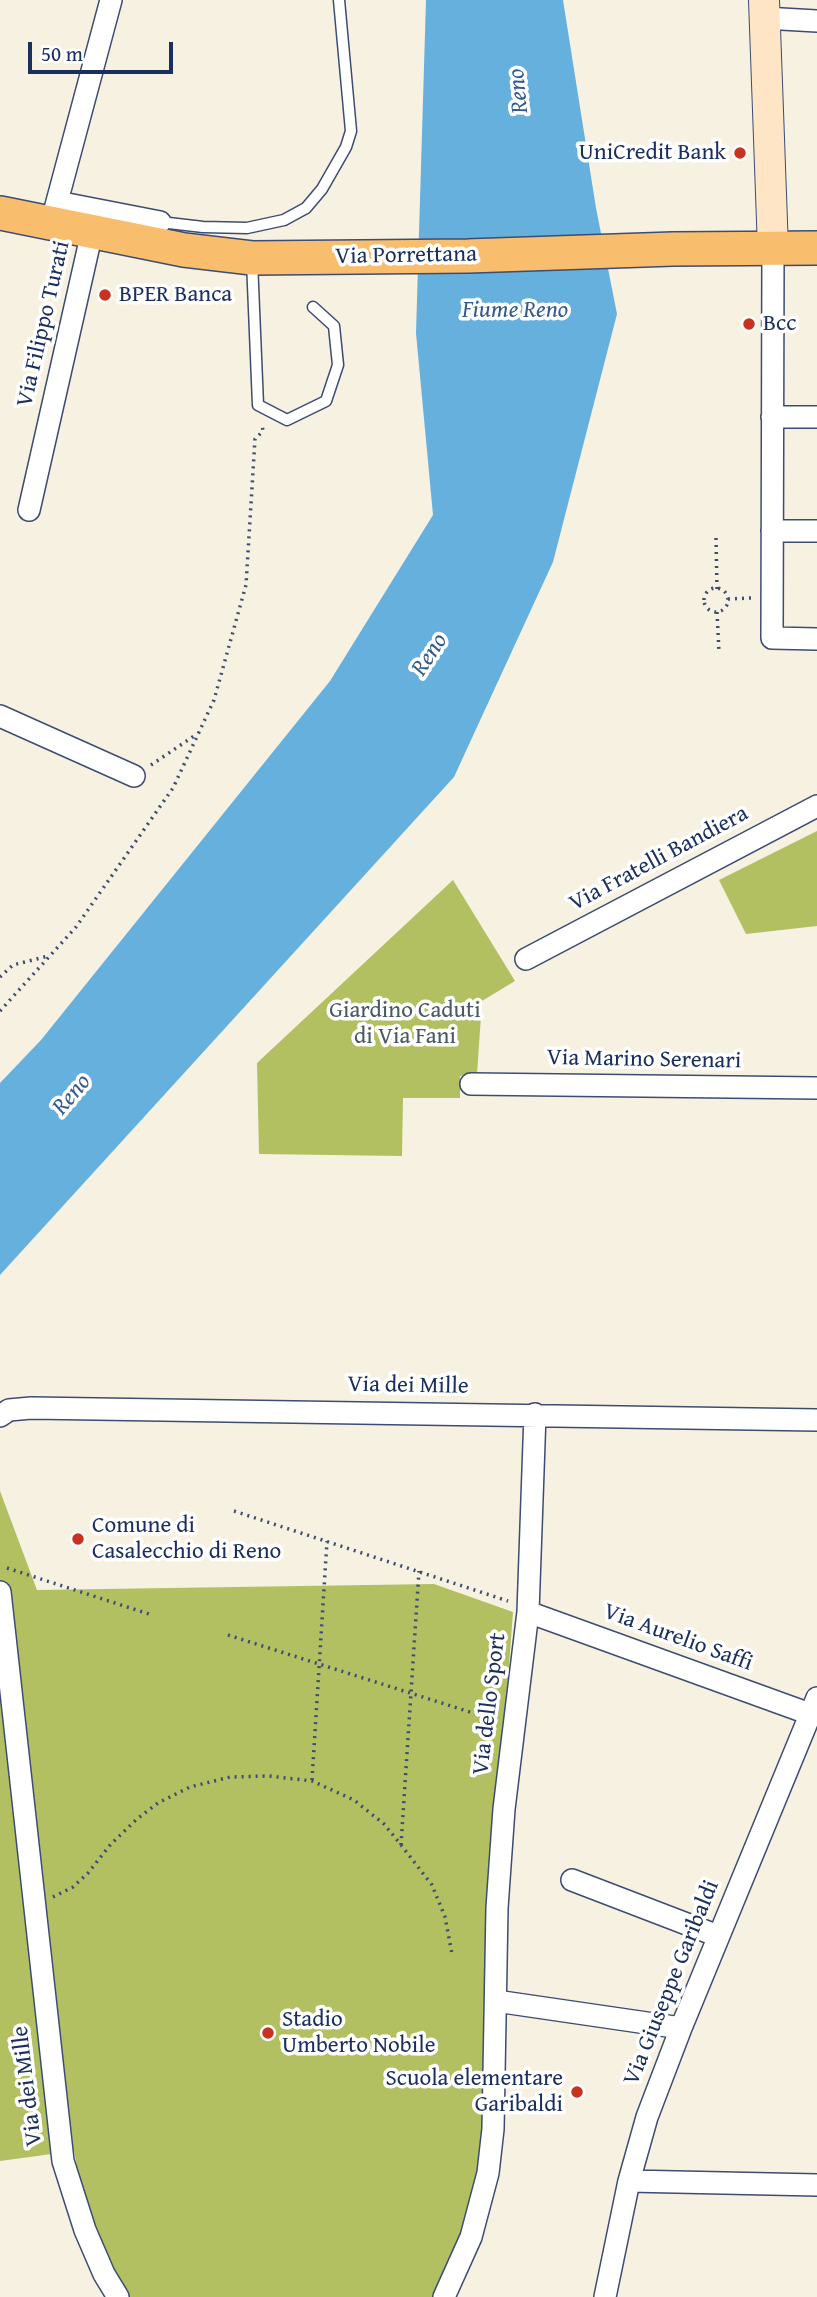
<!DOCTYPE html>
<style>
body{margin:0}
#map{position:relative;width:817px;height:2297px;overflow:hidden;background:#f7f1e1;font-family:"Gentium Book Plus",serif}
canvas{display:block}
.scale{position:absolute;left:28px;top:42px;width:145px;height:32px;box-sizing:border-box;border:4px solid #1b2f5e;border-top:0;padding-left:9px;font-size:21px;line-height:24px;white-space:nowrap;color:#1b2f5e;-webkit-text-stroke:5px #fff;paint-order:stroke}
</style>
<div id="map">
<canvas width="817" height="2297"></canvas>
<div class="scale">50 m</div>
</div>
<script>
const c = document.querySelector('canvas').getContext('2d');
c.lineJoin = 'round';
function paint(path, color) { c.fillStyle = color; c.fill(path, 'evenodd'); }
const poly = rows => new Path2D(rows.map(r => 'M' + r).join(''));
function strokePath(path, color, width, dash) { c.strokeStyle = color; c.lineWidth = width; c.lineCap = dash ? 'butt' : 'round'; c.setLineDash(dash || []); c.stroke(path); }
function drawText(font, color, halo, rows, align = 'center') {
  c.font = font + ' "Gentium Book Plus",serif'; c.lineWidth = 7; c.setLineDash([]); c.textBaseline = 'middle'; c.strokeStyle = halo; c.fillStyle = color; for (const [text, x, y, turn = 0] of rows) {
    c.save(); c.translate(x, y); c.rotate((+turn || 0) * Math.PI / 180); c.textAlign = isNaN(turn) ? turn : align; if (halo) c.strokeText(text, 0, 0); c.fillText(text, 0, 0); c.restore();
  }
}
const green = poly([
 [817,831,817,926,746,934,719,880],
 [453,880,515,981,482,1001,477,1074,460,1076,460,1098,403,1098,402,1156,259,1154,257,1063],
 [0,1491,37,1590,434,1584,513,1612,501,1773,479,2216,457,2297,115,2297,85,2211,74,2151,0,2161]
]);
const water = poly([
 [426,0,563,0,596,208,617,314,553,562,454,777,0,1275,0,1083,41,1040,330,681,433,515,416,333]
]);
const path = poly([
 [716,538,717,589],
 '704 600a12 12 0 1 1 24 0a12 12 0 1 1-24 0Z',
 [728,599,751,598],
 [717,612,719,652],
 [151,765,197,734],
 [0,977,13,965,48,956],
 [0,1011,76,927,173,788,214,700,246,585,255,439,263,431,262,425],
 [234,1511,508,1601],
 [7,1568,152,1615],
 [228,1635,495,1720],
 [312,1780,327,1541],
 [401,1845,419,1571],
 [53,1897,73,1887,88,1873,111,1844,137,1819,158,1803,190,1787,230,1777,269,1776,312,1781,354,1800,384,1824,401,1845,432,1885,445,1917,452,1954]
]);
const lane = poly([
 [160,222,203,227,247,228,284,220,306,208,322,189,346,147,351,131,339,0],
 [252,261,258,405,287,420,326,401,338,365,334,326,313,307]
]);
const street = poly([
 [764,18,817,21],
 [57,202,160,222],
 [51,224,111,0],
 [773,249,772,638,817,639],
 [772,417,817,417],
 [29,510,92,232],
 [772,531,817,531],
 [0,716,134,776],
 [526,959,817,806],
 [471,1084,817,1088],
 [0,1416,9,1410,31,1408,817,1420],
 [0,1592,63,2161,85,2230,104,2274,118,2297],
 [528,1612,810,1714],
 [572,1880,718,1936],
 [496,2001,681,2028],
 [629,2181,817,2185],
 [444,2297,471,2237,488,2173,493,2129,497,1908,504,1809,528,1612,535,1414],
 [605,2297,629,2181,647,2117,681,2028,817,1698]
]);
const secondary = poly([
 [764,0,773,249]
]);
const primary = poly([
 [0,213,184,250,252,258,468,256,673,249,817,248]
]);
const markers = [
 [740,153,7,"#c8321e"],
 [105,295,7,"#c8321e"],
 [749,324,7,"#c8321e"],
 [78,1539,7,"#c8321e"],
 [268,2033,7,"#c8321e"],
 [577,2092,7,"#c8321e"]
];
const poiNames = [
 ["UniCredit Bank",726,153,"right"],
 ["BPER Banca",119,295],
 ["Bcc",763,324],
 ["Comune di",92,1526],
 ["Casalecchio di Reno",92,1552],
 ["Stadio",282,2020],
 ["Umberto Nobile",282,2046],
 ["Scuola elementare",563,2079,"right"],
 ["Garibaldi",563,2105,"right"]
];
const streetNames = [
 ["Via Porrettana",406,256,-1],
 ["Via Filippo Turati",44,324,-77],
 ["Via Fratelli Bandiera",659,859,-28],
 ["Via Marino Serenari",644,1060,1],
 ["Via dei Mille",408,1386,1],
 ["Via Aurelio Saffi",678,1638,20],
 ["Via dello Sport",490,1704,-83],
 ["Via Giuseppe Garibaldi",672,1983,-68],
 ["Via dei Mille",28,2086,-97]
];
const parkNames = [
 ["Giardino Caduti",405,1011],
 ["di Via Fani",405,1037]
];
const waterNames = [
 ["Reno",519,91,-96],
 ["Fiume Reno",515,311],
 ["Reno",430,655,-57],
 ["Reno",72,1095,-50]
];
paint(green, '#b2c062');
paint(water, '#66b0de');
strokePath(lane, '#3c4c72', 13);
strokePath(street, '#3c4c72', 24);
strokePath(secondary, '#3c4c72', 32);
strokePath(primary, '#3c4c72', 36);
strokePath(path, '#3c4c72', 3.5, [2, 5]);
strokePath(lane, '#fff', 10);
strokePath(street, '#fff', 21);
strokePath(secondary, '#fde5c5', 30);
strokePath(primary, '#f9be6d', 33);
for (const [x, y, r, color] of markers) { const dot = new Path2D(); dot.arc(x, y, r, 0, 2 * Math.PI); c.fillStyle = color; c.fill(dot); strokePath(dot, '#fff', 2.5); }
drawText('23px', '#1b2f5e', '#fff', poiNames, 'left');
drawText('23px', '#1b2f5e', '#fff', streetNames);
drawText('23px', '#485a5f', '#fff', parkNames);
drawText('italic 24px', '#355c8b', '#fff', waterNames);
</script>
